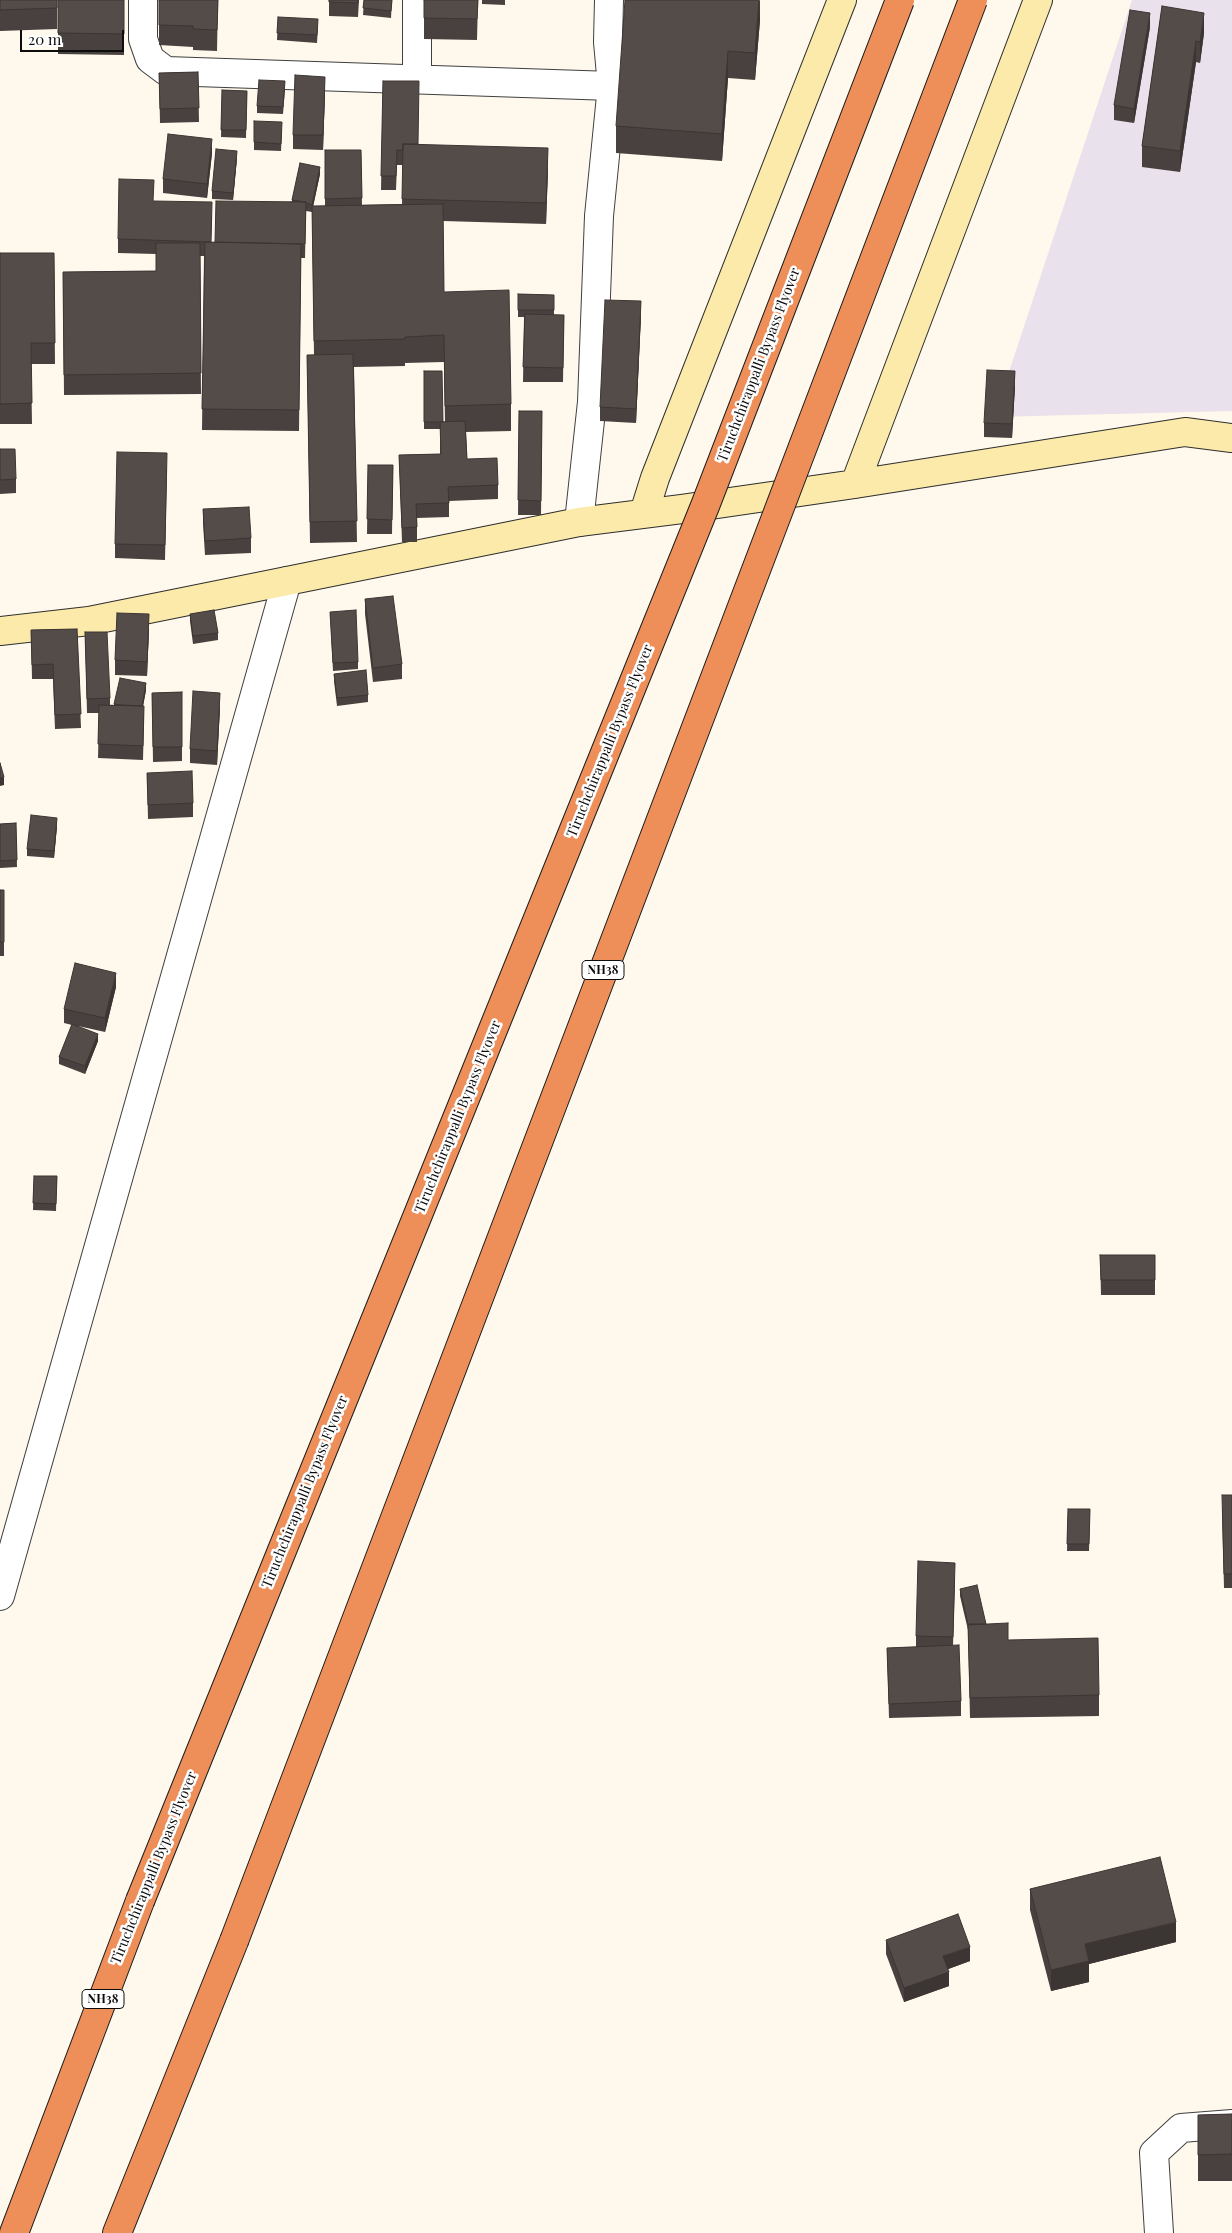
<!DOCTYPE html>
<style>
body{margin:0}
#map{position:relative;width:1232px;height:2233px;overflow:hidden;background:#fef9ec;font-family:"Playfair Display",serif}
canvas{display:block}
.scale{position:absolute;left:20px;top:30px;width:104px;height:22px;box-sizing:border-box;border:2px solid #0c0c0c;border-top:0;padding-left:6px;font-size:15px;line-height:18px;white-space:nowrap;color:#0c0c0c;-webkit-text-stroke:4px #fff;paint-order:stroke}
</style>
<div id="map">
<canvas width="1232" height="2233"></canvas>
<div class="scale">20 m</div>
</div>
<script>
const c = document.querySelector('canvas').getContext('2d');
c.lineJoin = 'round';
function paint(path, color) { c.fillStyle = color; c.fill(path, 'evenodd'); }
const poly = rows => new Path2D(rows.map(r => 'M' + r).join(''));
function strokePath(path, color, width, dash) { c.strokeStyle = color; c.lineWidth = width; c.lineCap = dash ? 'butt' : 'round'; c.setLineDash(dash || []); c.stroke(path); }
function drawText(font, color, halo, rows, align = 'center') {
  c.font = font + ' "Playfair Display",serif'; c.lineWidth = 5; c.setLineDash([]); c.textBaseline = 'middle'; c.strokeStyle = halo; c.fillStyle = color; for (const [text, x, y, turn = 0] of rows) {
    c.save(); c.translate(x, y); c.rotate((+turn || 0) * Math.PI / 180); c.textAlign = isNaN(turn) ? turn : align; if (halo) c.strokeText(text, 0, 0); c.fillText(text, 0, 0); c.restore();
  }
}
const industrial = poly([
 [1132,0,1232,0,1232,411,994,417]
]);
const street = poly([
 [143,0,143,39,150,59,166,71,612,86],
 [417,79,417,0],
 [579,522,592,402,599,216,612,86,608,42,609,0],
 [0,1596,287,581],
 [1159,2233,1154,2153,1181,2128,1232,2124]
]);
const secondary = poly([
 [855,484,1038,0],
 [644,513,655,478,842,0],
 [0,631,89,621,579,522,682,509,855,484,1185,432,1232,438]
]);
const highway = poly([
 [14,2233,140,1901],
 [117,2233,234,1941]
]);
const highwayBridge = poly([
 [140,1901,705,506,900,0],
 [234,1941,973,0]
]);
const wall = poly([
 [0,0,57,8,57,29,0,31],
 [58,0,124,0,124,55,58,54],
 [159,0,218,0,217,51,193,50,193,47,159,45],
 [329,0,359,0,358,17,329,16],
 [364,0,392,0,391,18,363,15],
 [424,0,478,0,477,40,424,39],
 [482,0,505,0,505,5,482,4],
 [760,0,760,20,755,80,728,78,722,161,616,153,616,126],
 [1162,6,1204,33,1200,63,1196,62,1180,172,1142,167,1142,146],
 [278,17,318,26,317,43,277,40],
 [1150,27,1134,123,1114,120,1114,105],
 [198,72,199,122,160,123,159,73],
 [383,81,418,144,548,169,546,224,443,221,444,292,511,404,511,431,466,432,467,459,498,485,498,499,449,501,449,517,417,518,417,542,402,542,399,455,440,454,440,429,424,429,424,371,443,422,445,422,444,362,405,363,405,366,354,367,357,542,310,543,307,355,314,355,312,212,306,211,305,258,301,258,299,431,202,430,204,256,200,256,201,394,64,395,63,272,156,271,156,254,118,253,118,239,154,201,212,216,211,242,215,242,292,201,300,163,320,174,313,206,325,206,325,150,361,150,362,205,402,204,403,165,397,165,396,190,381,190],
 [285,89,283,114,257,113,257,106],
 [222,90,247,91,246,138,221,137],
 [325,91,323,150,293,149,293,135],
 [254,121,282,129,281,151,254,150],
 [212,153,207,198,163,193,163,179],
 [237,158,233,200,212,199,212,191],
 [0,253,54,253,55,364,31,364,32,424,0,424],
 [518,294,554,295,554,315,564,315,563,382,523,382,524,317,518,317],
 [641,315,636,423,600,421,600,407],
 [1015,386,1012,438,984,437,984,423],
 [519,411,542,411,541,515,518,515],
 [0,449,16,479,16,493,0,494],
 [368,465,393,465,392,534,367,534],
 [167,467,165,560,115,558,115,544],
 [203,509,251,538,251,553,205,555,203,523],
 [365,599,402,664,402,679,373,682,365,614],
 [330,612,358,662,358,669,333,671],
 [190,614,218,633,218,640,193,644,190,621],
 [77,629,81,728,55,729,53,679,32,679,31,630],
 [149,629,147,676,115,675,115,660],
 [85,632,110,698,110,705,114,705,114,704,146,690,143,706,144,720,143,760,98,758,99,713,87,713],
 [334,674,368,695,368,702,337,706,334,681],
 [182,692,182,761,153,762,152,693],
 [220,707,217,765,190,763,190,749],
 [147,773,193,803,193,817,148,819],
 [16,823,17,867,0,868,0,824],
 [57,826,54,858,27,856,27,849],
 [0,890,4,890,4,956,0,956],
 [116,987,105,1032,78,1026,98,1041,85,1074,59,1064,59,1057,72,1025,64,1023,64,1009],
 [34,1176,57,1176,56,1211,33,1210],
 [1100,1255,1155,1255,1155,1295,1101,1295],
 [1232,1495,1232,1588,1224,1588,1222,1509],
 [1068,1509,1090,1509,1089,1551,1067,1551],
 [955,1577,953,1646,961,1701,961,1716,889,1718,887,1648,916,1647,916,1636],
 [960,1589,986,1624,1008,1640,1099,1695,1099,1716,970,1718,968,1630,960,1596],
 [1030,1889,1176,1942,1089,1964,1089,1982,1051,1991,1030,1910],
 [886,1940,970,1961,948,1969,949,1986,904,2002,886,1954],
 [1232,2114,1232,2181,1198,2181,1198,2115]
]);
const shadedWall = poly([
 [759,0,760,20,755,80,755,53],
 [1150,13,1150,27,1134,123,1134,109],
 [1204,13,1204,33,1200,63,1200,42],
 [1196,41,1196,62,1180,172,1180,151],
 [728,51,728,78,722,161,722,134],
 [325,77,325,91,323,150,323,135],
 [212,139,212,153,207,198,207,184],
 [548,148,548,169,546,224,546,203],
 [237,151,237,158,233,200,233,193],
 [320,167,320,174,312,212,312,205],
 [641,301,641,315,636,423,636,409],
 [1015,371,1015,386,1012,438,1012,424],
 [149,614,149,629,147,676,147,662],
 [146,683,146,690,141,717,141,709],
 [220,693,220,707,217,765,217,751],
 [4,777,4,785,0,786,0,778],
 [57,818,57,826,54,858,54,851],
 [116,973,116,987,105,1032,105,1018],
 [98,1034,98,1041,85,1074,85,1066],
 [1176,1922,1176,1942,1089,1964,1089,1982,1051,1991,1051,1970,1085,1944],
 [970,1947,970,1961,943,1971,943,1956],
 [949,1972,949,1986,904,2002,904,1988]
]);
const building = poly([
 [0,0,57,0,57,8,0,10,0,0],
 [58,0,124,0,124,34,58,33,58,0],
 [159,0,218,0,217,30,193,29,193,26,159,25,159,0],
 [329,0,358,0,358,3,329,2,329,0],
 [364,0,392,0,391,11,363,8,364,0],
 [424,0,478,0,477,19,424,18,424,0],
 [625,0,759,0,755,53,728,51,722,134,616,126,625,0],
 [1162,6,1204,13,1200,42,1196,41,1180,151,1142,146,1162,6],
 [1130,10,1150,13,1134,109,1114,105,1130,10],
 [278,17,318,19,317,35,277,33,278,17],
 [198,72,199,108,160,109,159,73,198,72],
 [295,75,325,77,323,135,293,135,295,75],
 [259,80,285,81,283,107,257,106,259,80],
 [383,81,419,81,418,144,403,144,403,150,397,150,396,176,381,176,383,81],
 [222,90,247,91,246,130,221,130,222,90],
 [254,121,282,122,281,144,254,142,254,121],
 [168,134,212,139,207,184,163,179,168,134],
 [403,144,548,148,546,203,402,199,403,144],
 [216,149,237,151,233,193,212,191,216,149],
 [325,150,361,150,362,198,325,199,325,150],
 [300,163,320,167,312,205,306,203,306,202,292,200,300,163],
 [119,179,154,180,153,201,212,202,211,242,118,239,119,179],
 [216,201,306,202,305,244,215,242,216,201],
 [443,204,444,292,509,290,511,404,445,406,444,335,405,337,405,339,314,341,312,206,443,204],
 [205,242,301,244,299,410,202,409,205,242],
 [156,243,200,243,201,373,64,375,63,272,156,271,156,243],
 [0,253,54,253,55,343,31,343,32,403,0,404,0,253],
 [518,294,554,295,554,310,518,310,518,294],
 [605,300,641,301,636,409,600,407,605,300],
 [525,314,564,315,563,368,523,367,525,314],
 [353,354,357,521,310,522,307,355,353,354],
 [987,370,1015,371,1012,424,984,423,987,370],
 [424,371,442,371,443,422,424,422,424,371],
 [519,411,542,411,541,501,518,500,519,411],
 [465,421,467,459,497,458,498,485,448,487,449,503,416,504,417,527,402,528,399,455,441,454,440,422,465,421],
 [0,449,15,449,16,479,0,480,0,449],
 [117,452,167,453,165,545,115,544,117,452],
 [368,465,393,465,392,520,367,519,368,465],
 [249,507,251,538,205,541,203,509,249,507],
 [393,596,402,664,373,668,365,599,393,596],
 [214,610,218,633,193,636,190,614,214,610],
 [356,610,358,662,333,663,330,612,356,610],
 [117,613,149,614,147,662,115,660,117,613],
 [77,629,81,714,55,715,53,664,32,665,31,630,77,629],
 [85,632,107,632,110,698,87,699,85,632],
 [366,670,368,695,337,698,334,674,366,670],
 [120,678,146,683,142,706,122,705,114,704,120,678],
 [193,691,220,693,217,751,190,749,193,691],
 [182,692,182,747,153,747,152,693,182,692],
 [99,705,144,706,143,746,98,744,99,705],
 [0,763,4,777,0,778,0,763],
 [192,771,193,803,148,805,147,773,192,771],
 [31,815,57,818,54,851,27,849,31,815],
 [16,823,17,860,0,861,0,824,16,823],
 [0,890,4,890,4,942,0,942,0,890],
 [75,963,116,973,105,1018,64,1009,75,963],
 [72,1024,98,1034,85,1066,59,1057,72,1024],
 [34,1176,57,1176,56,1204,33,1203,34,1176],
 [1100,1255,1155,1255,1155,1280,1101,1280,1100,1255],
 [1222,1495,1232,1495,1232,1574,1224,1574,1222,1495],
 [1068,1509,1090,1509,1089,1544,1067,1544,1068,1509],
 [918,1561,955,1563,953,1637,916,1636,918,1561],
 [977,1585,986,1624,968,1624,960,1589,977,1585],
 [1008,1623,1008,1640,1098,1638,1099,1695,970,1698,968,1625,1008,1623],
 [959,1645,961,1701,889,1704,887,1648,959,1645],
 [1160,1857,1176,1922,1085,1944,1089,1961,1051,1970,1030,1889,1160,1857],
 [958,1914,970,1947,943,1956,949,1972,904,1988,886,1940,958,1914],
 [1232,2114,1232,2154,1198,2155,1198,2115,1232,2114]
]);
const shields = [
 [603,970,42],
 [103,1999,42]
];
const shieldNames = [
 ["NH38",603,970],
 ["NH38",103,1999]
];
const streetNames = [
 ["Tiruchchirappalli Bypass Flyover",759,365,-69],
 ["Tiruchchirappalli Bypass Flyover",610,741,-68],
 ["Tiruchchirappalli Bypass Flyover",458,1117,-68],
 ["Tiruchchirappalli Bypass Flyover",305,1492,-68],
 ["Tiruchchirappalli Bypass Flyover",154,1868,-68]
];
paint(industrial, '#e9e1eb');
strokePath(street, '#3f3f3f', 30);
strokePath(secondary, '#2e2e2e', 30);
strokePath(highway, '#1d1d1d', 30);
strokePath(street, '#fff', 28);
strokePath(secondary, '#fbeaaa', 28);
strokePath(highway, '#ee8f5a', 28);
strokePath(highwayBridge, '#1d1d1d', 30, []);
strokePath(highwayBridge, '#ee8f5a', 28);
paint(wall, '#48413f');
paint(shadedWall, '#3b3533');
paint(building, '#544c49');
strokePath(building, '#3b3533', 1);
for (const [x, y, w] of shields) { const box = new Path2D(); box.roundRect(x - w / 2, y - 9.5, w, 19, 4); c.fillStyle = '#fff'; c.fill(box); strokePath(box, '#0c0c0c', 1); }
drawText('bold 12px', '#0c0c0c', null, shieldNames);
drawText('14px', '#0c0c0c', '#fff', streetNames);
</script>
